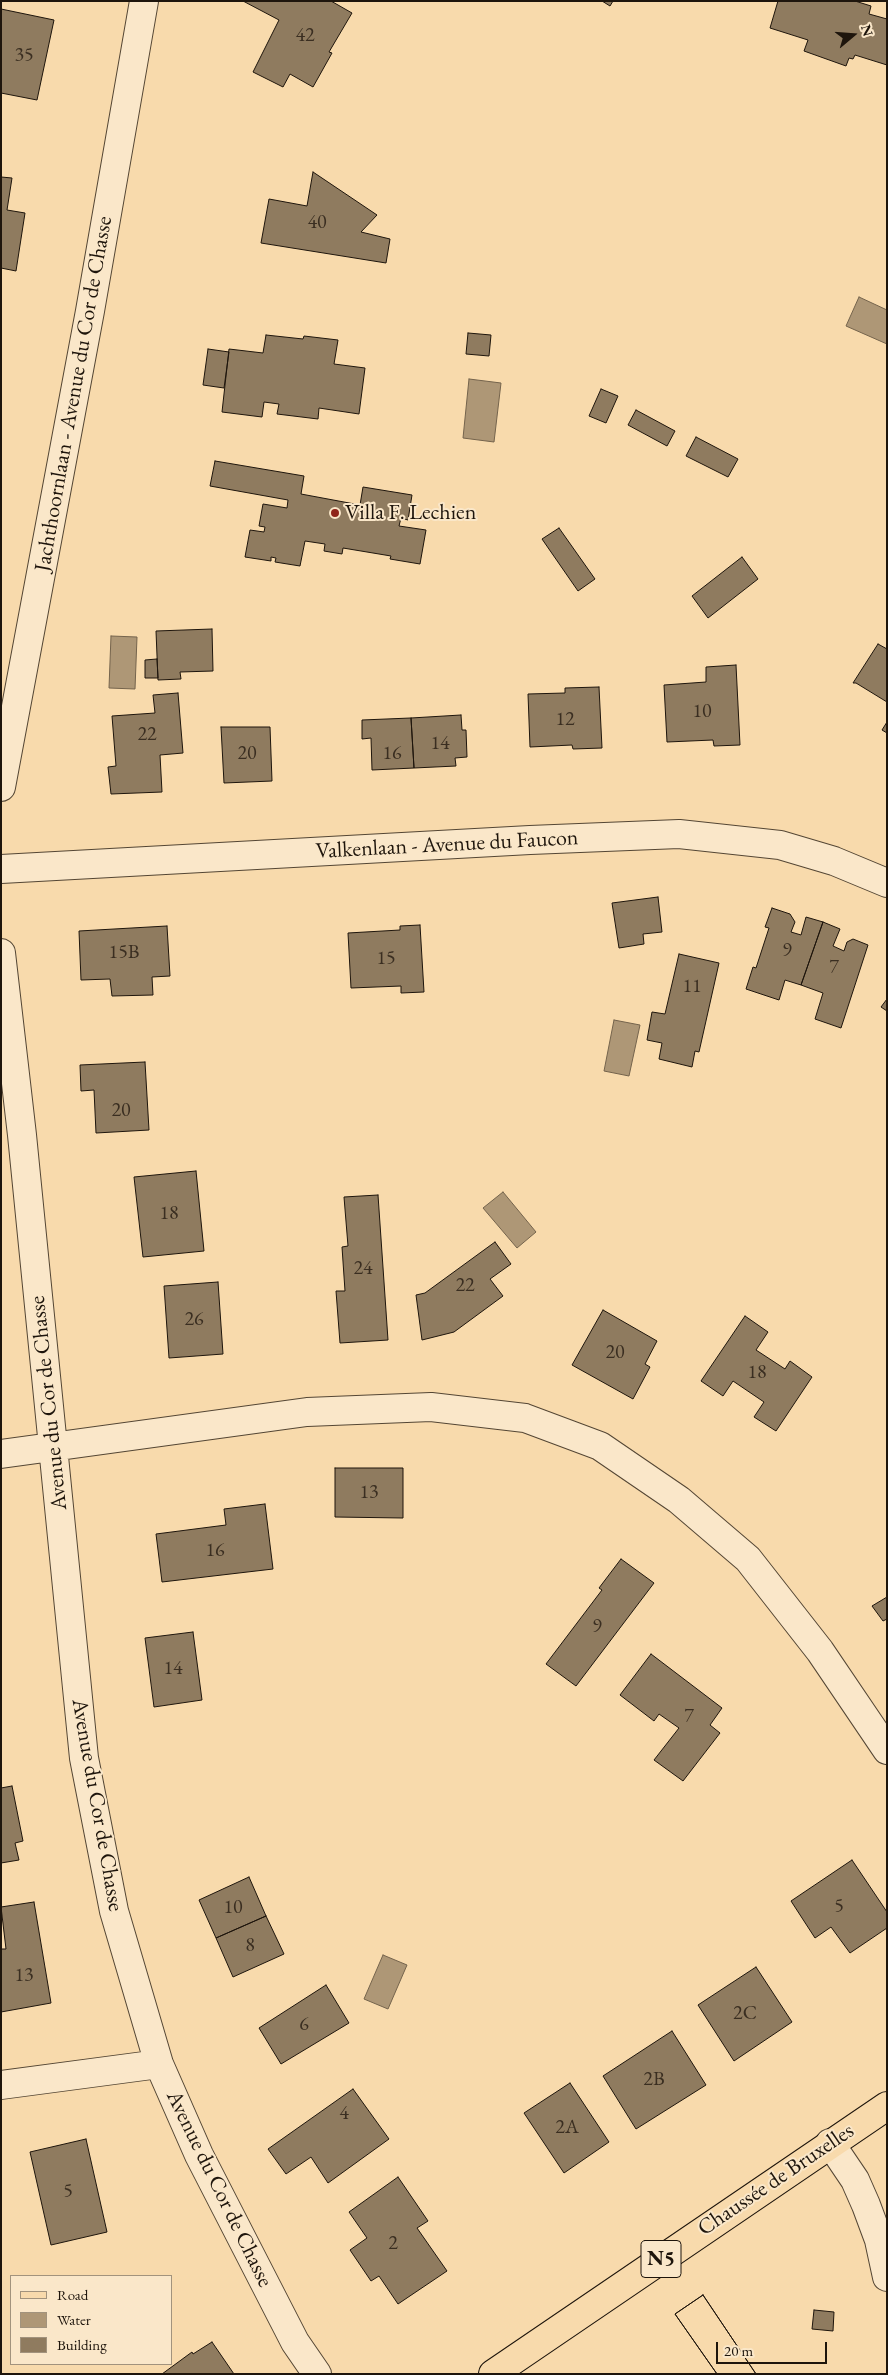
<!DOCTYPE html>
<meta charset="utf-8">
<style>
body{margin:0}
#map{position:relative;width:888px;height:2375px;overflow:hidden;background:#f8daac;font-family:"EB Garamond",serif}
canvas{display:block}
.frame{position:absolute;inset:0;border:2px solid #1e150c;pointer-events:none}
.legend{position:absolute;left:10px;top:2275px;width:162px;height:90px;box-sizing:border-box;background:#fae7c9;border:1px solid #a2937d;margin:0;padding:6px 9px;list-style:none;font-size:15px;color:#1e150c}
.legend li{display:flex;align-items:center;gap:10px;height:25px}
.legend b{width:25px;border:1px solid #a2937d}
.north{position:absolute;left:828px;top:10px;width:50px;height:50px;-webkit-text-stroke:4px #fae7c9;paint-order:stroke;rotate:72deg;font-size:14px;font-weight:700;line-height:20px;text-align:center;color:#1e150c}
.north::after{content:'';display:block;margin:auto;width:18px;height:22px;background:#1e150c;clip-path:polygon(50% 0,100% 100%,50% 72%,0 100%)}
.scale{position:absolute;left:716px;top:2342px;width:111px;height:22px;box-sizing:border-box;border:2px solid #1e150c;border-top:0;padding-left:6px;font-size:15px;line-height:18px;white-space:nowrap;color:#1e150c;-webkit-text-stroke:4px #fae7c9;paint-order:stroke}
</style>
<div id="map">
<canvas width="888" height="2375"></canvas>
<div class="frame"></div>
<ul class="legend">
<li><b style="height:6px;background:#f8daac"></b>Road</li>
<li><b style="height:14px;background:#ae9776"></b>Water</li>
<li><b style="height:14px;background:#8f7b5f"></b>Building</li>
</ul>
<div class="north">N</div>
<div class="scale">20 m</div>
</div>
<script>
const c = document.querySelector('canvas').getContext('2d');
c.lineJoin = 'round';
function paint(path, color) { c.fillStyle = color; c.fill(path, 'evenodd'); }
const poly = rows => new Path2D(rows.map(r => 'M' + r).join(''));
function strokePath(path, color, width, dash) { c.strokeStyle = color; c.lineWidth = width; c.lineCap = dash ? 'butt' : 'round'; c.setLineDash(dash || []); c.stroke(path); }
function drawText(font, color, halo, rows, align = 'center') {
  c.font = font + ' "EB Garamond",serif'; c.lineWidth = 4; c.setLineDash([]); c.textBaseline = 'middle'; c.strokeStyle = halo; c.fillStyle = color; for (const [text, x, y, turn = 0] of rows) {
    c.save(); c.translate(x, y); c.rotate((+turn || 0) * Math.PI / 180); c.textAlign = isNaN(turn) ? turn : align; if (halo) c.strokeText(text, 0, 0); c.fillText(text, 0, 0); c.restore();
  }
}
const water = poly([
 [859,297,887,310,887,344,846,326,859,297],
 [469,379,501,383,494,442,463,438,469,379],
 [111,636,137,637,135,689,109,688,111,636],
 [614,1020,640,1025,629,1076,604,1071,614,1020],
 [503,1192,536,1232,517,1248,483,1208,503,1192],
 [383,1955,407,1965,388,2009,364,1999,383,1955]
]);
const building = poly([
 [243,1,331,1,352,13,329,52,332,53,313,87,290,74,283,87,253,72,279,20,243,1],
 [602,1,613,1,610,6,602,1],
 [778,1,855,1,871,6,869,14,887,19,887,65,855,55,853,59,849,58,846,66,804,51,808,40,770,28,778,1],
 [1,9,54,20,37,100,1,93,1,9],
 [313,172,377,215,361,232,390,239,386,263,261,243,269,199,307,206,313,172],
 [1,177,12,178,7,210,25,213,16,271,1,268,1,177],
 [468,333,491,335,489,356,466,354,468,333],
 [266,335,303,339,304,336,338,340,334,364,365,368,359,414,319,408,318,419,277,414,279,404,264,402,262,417,222,412,229,349,263,353,266,335],
 [208,349,229,352,224,388,203,385,208,349],
 [601,389,618,396,606,423,589,416,601,389],
 [636,410,675,431,667,446,628,425,636,410],
 [696,437,738,459,728,477,686,456,696,437],
 [215,461,304,476,301,494,360,505,363,487,412,495,408,520,401,518,399,526,426,530,420,564,390,559,391,556,343,548,342,554,324,551,325,544,305,541,300,566,275,562,276,558,271,557,271,561,245,557,250,530,264,532,265,527,259,526,263,504,287,508,288,500,210,486,215,461],
 [559,528,595,579,578,591,542,539,559,528],
 [742,557,758,579,708,618,692,596,742,557],
 [212,629,213,671,180,672,181,679,158,680,156,631,212,629],
 [878,644,887,649,887,702,856,683,853,683,878,644],
 [157,659,158,678,145,678,145,660,157,659],
 [736,665,740,745,714,746,713,740,667,742,664,685,706,682,706,667,736,665],
 [599,687,602,748,573,749,572,745,530,747,528,694,565,693,565,688,599,687],
 [178,693,183,753,160,755,162,792,111,794,108,767,116,766,112,716,155,713,153,695,178,693],
 [461,715,462,730,466,730,467,757,455,758,456,766,414,768,411,718,461,715],
 [411,718,414,768,372,770,371,738,362,739,362,720,411,718],
 [887,722,887,733,882,730,887,722],
 [221,727,270,727,272,781,224,783,221,727],
 [658,897,662,932,643,934,644,944,619,948,612,903,658,897],
 [772,908,790,914,795,922,791,932,801,935,806,917,823,922,801,985,785,980,779,1000,746,989,753,967,756,968,769,928,765,927,772,908],
 [823,922,840,929,833,946,844,951,847,942,853,939,868,945,841,1028,815,1019,823,993,801,985,823,922],
 [420,925,424,992,401,993,401,986,351,988,348,933,400,930,400,926,420,925],
 [167,926,170,976,152,977,153,995,112,996,110,979,81,980,79,931,167,926],
 [679,954,719,963,699,1052,695,1051,692,1067,659,1059,662,1043,647,1040,652,1012,665,1014,679,954],
 [887,999,887,1011,881,1007,887,999],
 [145,1062,149,1130,96,1133,94,1090,81,1091,80,1065,145,1062],
 [196,1171,204,1251,143,1257,134,1177,196,1171],
 [378,1195,388,1340,340,1343,336,1291,345,1291,342,1247,348,1246,344,1197,378,1195],
 [495,1242,511,1264,490,1279,503,1296,454,1332,422,1340,416,1295,425,1293,495,1242],
 [218,1282,223,1354,169,1358,164,1286,218,1282],
 [603,1310,657,1341,645,1364,650,1367,633,1399,572,1365,603,1310],
 [745,1316,768,1332,756,1350,785,1369,790,1361,812,1377,776,1431,754,1417,764,1402,733,1381,723,1396,701,1381,745,1316],
 [335,1468,403,1468,403,1518,335,1517,335,1468],
 [265,1504,273,1569,162,1582,156,1534,226,1525,224,1509,265,1504],
 [621,1559,654,1583,576,1686,546,1664,602,1590,599,1588,621,1559],
 [887,1597,887,1619,883,1621,872,1606,887,1597],
 [193,1632,202,1700,154,1707,145,1638,193,1632],
 [651,1654,722,1708,710,1725,720,1733,683,1781,654,1760,679,1728,659,1714,654,1721,620,1695,651,1654],
 [12,1786,23,1841,15,1843,19,1860,1,1863,1,1788,12,1786],
 [852,1860,887,1912,887,1928,850,1953,831,1927,815,1938,791,1901,852,1860],
 [249,1877,266,1916,216,1938,199,1900,249,1877],
 [34,1902,51,2003,1,2012,1,1949,6,1949,1,1907,34,1902],
 [266,1916,284,1954,233,1977,216,1938,266,1916],
 [756,1967,792,2022,734,2061,698,2005,756,1967],
 [326,1985,349,2023,281,2064,259,2028,326,1985],
 [672,2031,706,2085,636,2129,603,2076,672,2031],
 [570,2083,609,2142,564,2173,524,2113,570,2083],
 [353,2089,389,2139,328,2183,311,2157,286,2174,268,2149,353,2089],
 [86,2139,107,2232,51,2245,30,2152,86,2139],
 [398,2177,428,2221,417,2228,447,2271,398,2304,379,2276,371,2281,350,2250,367,2238,349,2212,398,2177],
 [703,2295,756,2374,717,2374,675,2314,703,2295],
 [703,2295,756,2374,717,2374,675,2314,703,2295],
 [814,2310,834,2312,833,2331,812,2329,814,2310],
 [212,2342,234,2374,162,2374,192,2352,193,2354,212,2342]
]);
const minor = poly([
 [1,787,90,311,144,1],
 [1,869,530,840,679,834,780,845,834,861,887,883],
 [1,953,22,1135,84,1758,114,1911,159,2064,199,2155,295,2342,317,2374],
 [1,1454,307,1412,431,1407,525,1418,600,1446,679,1500,748,1559,820,1651,887,1750],
 [1,2085,159,2064],
 [830,2143,855,2180,866,2205,879,2240,887,2277]
]);
const major = poly([
 [493,2374,887,2106]
]);
const markers = [
 [335,513,5,"#8f2418"]
];
const numberNames = [
 ["42",305,36],
 ["35",24,56],
 ["40",317,223],
 ["10",702,712],
 ["12",565,720],
 ["22",147,735],
 ["14",440,744],
 ["20",247,754],
 ["16",392,754],
 ["9",787,951],
 ["15B",124,953],
 ["15",386,959],
 ["7",834,968],
 ["11",692,987],
 ["20",121,1111],
 ["18",169,1214],
 ["24",363,1269],
 ["22",465,1286],
 ["26",194,1320],
 ["20",615,1353],
 ["18",757,1373],
 ["13",369,1493],
 ["16",215,1551],
 ["9",597,1627],
 ["14",173,1669],
 ["7",689,1717],
 ["5",839,1907],
 ["10",233,1908],
 ["8",250,1946],
 ["13",24,1976],
 ["2C",745,2014],
 ["6",304,2025],
 ["2B",654,2080],
 ["4",344,2114],
 ["2A",567,2128],
 ["5",68,2192],
 ["2",393,2244]
];
const shields = [
 [661,2259,40]
];
const shieldNames = [
 ["N5",661,2259]
];
const streetNames = [
 ["Jachthoornlaan - Avenue du Cor de Chasse",74,394,-80],
 ["Valkenlaan - Avenue du Faucon",447,845,-3],
 ["Avenue du Cor de Chasse",49,1403,-96],
 ["Avenue du Cor de Chasse",97,1805,80],
 ["Chaussée de Bruxelles",776,2180,-34],
 ["Avenue du Cor de Chasse",219,2189,64]
];
const poiNames = [
 ["Villa F. Lechien",345,513]
];
paint(water, '#ae9776');
strokePath(water, '#74634c', 1);
paint(building, '#8f7b5f');
strokePath(building, '#1e150c', 1);
strokePath(minor, '#544634', 30);
strokePath(major, '#1e150c', 30);
strokePath(minor, '#fae7c9', 28);
strokePath(major, '#f8daac', 28);
for (const [x, y, r, color] of markers) { const dot = new Path2D(); dot.arc(x, y, r, 0, 2 * Math.PI); c.fillStyle = color; c.fill(dot); strokePath(dot, '#fae7c9', 2); }
drawText('20px', '#3a2e21', null, numberNames);
for (const [x, y, w] of shields) { const box = new Path2D(); box.roundRect(x - w / 2, y - 18.5, w, 37, 4); c.fillStyle = '#fae7c9'; c.fill(box); strokePath(box, '#1e150c', 1); }
drawText('bold 21px', '#1e150c', null, shieldNames);
drawText('22px', '#1e150c', '#fae7c9', streetNames);
drawText('22px', '#1e150c', '#fae7c9', poiNames, 'left');
</script>
